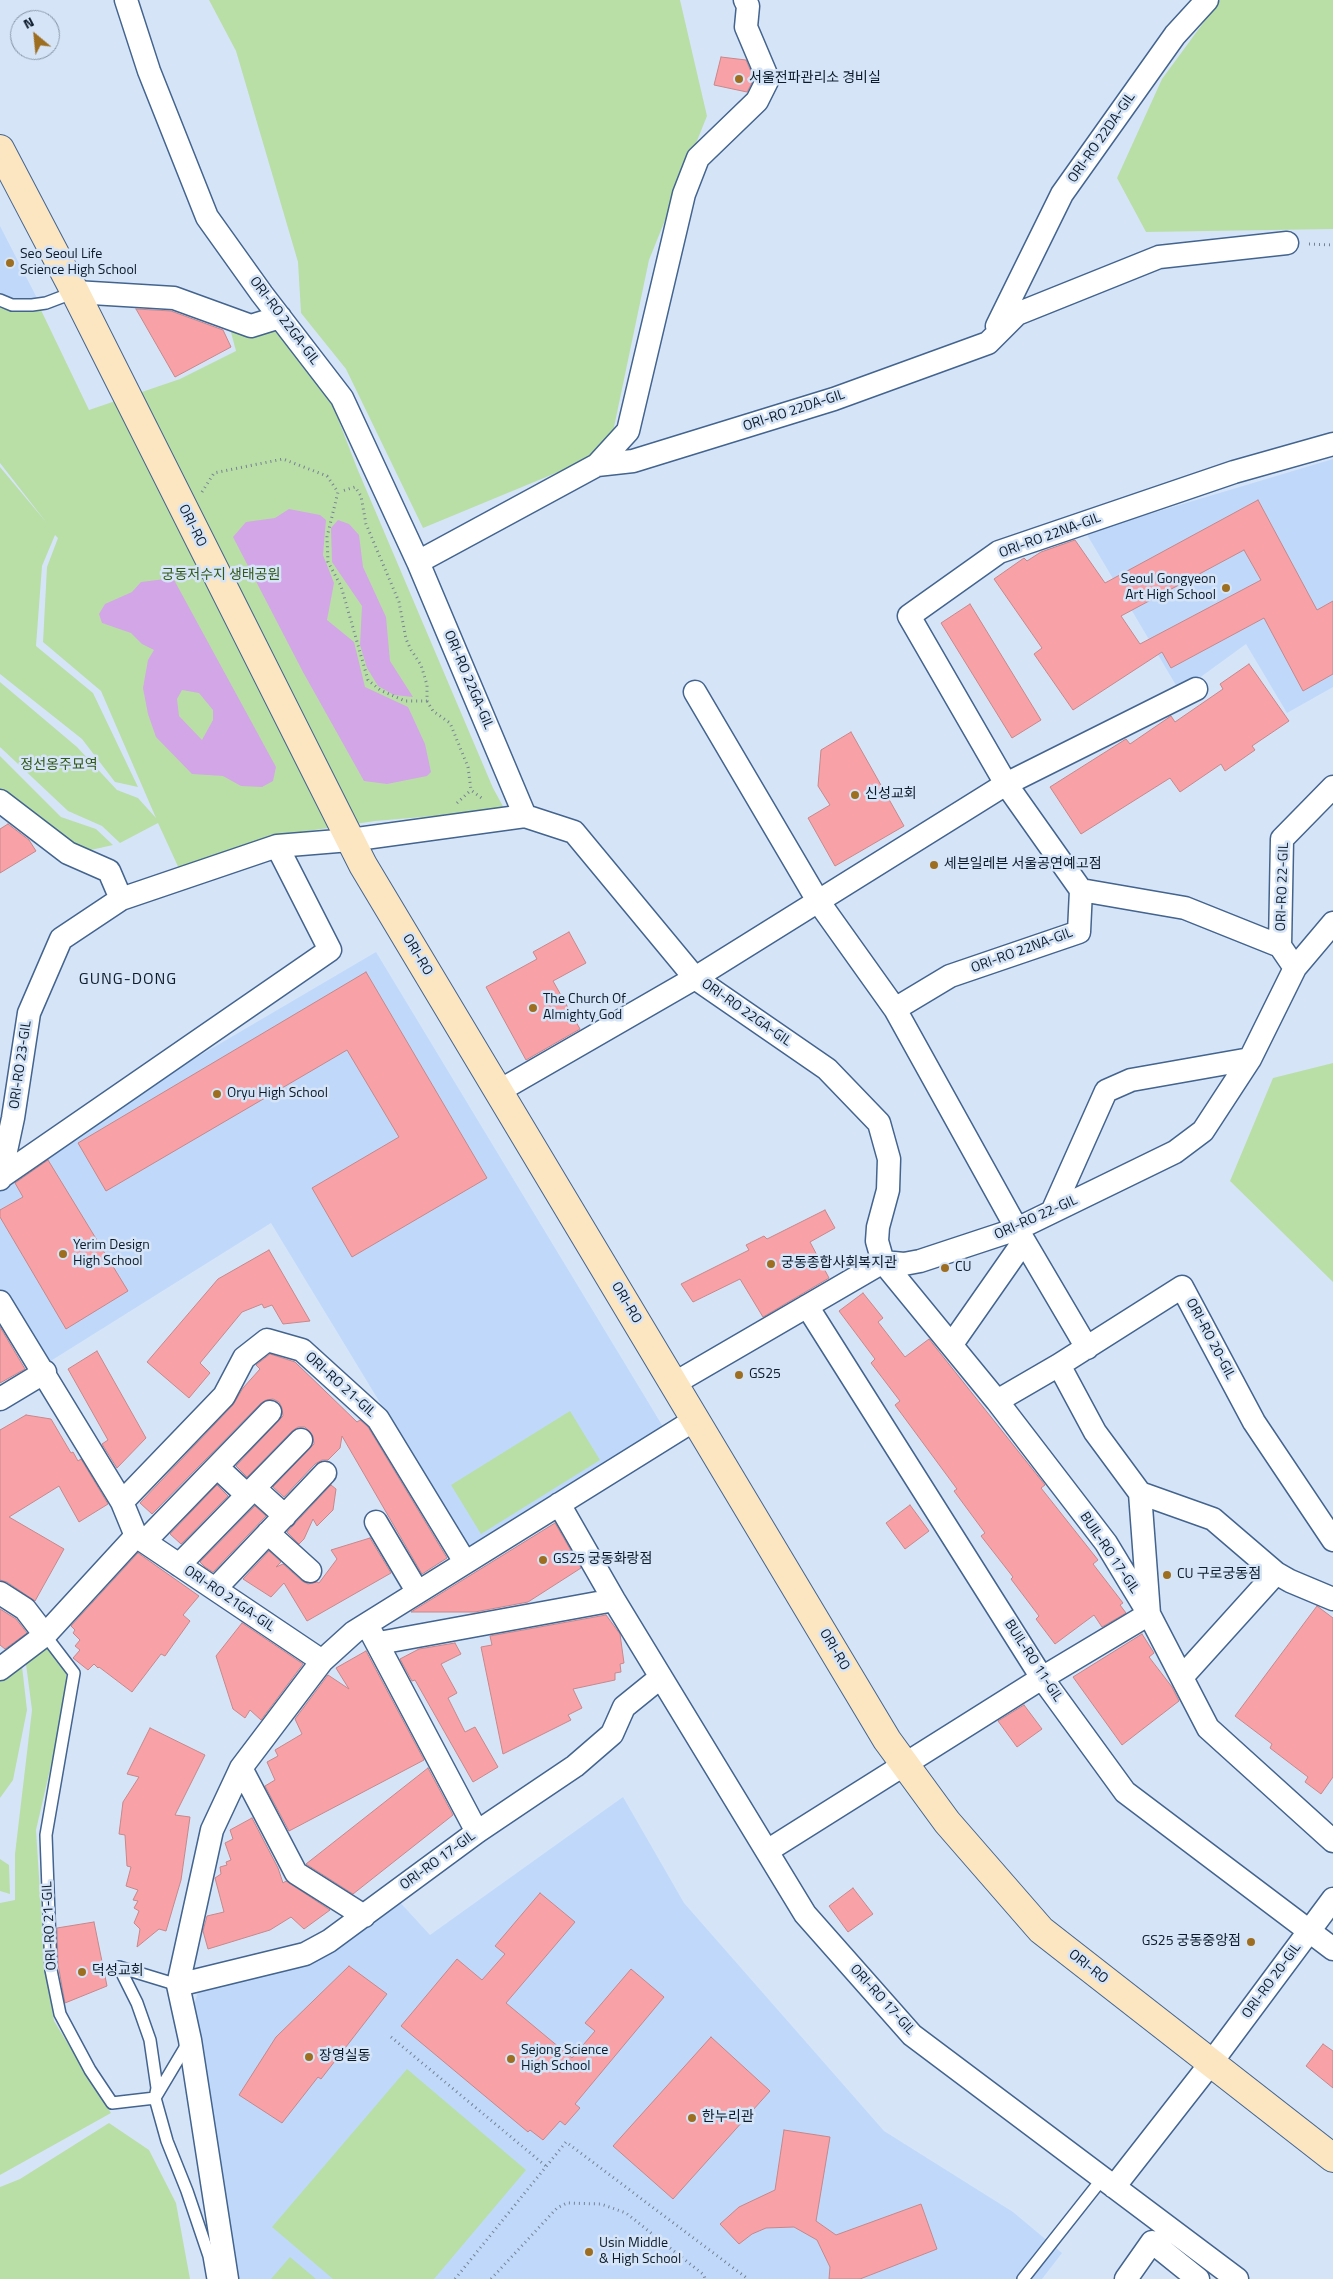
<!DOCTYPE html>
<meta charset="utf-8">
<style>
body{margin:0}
#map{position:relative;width:1333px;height:2279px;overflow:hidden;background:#d6e4f8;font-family:"Titillium Web",sans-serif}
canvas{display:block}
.north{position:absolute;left:10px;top:10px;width:50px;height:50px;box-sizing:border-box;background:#d6e4f8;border:1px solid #8593a6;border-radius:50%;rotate:332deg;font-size:14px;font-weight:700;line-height:20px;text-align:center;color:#0c1a2b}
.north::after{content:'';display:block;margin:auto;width:18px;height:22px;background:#9d6e20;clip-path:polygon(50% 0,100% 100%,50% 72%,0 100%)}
</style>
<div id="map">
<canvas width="1333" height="2279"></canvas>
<div class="north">N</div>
</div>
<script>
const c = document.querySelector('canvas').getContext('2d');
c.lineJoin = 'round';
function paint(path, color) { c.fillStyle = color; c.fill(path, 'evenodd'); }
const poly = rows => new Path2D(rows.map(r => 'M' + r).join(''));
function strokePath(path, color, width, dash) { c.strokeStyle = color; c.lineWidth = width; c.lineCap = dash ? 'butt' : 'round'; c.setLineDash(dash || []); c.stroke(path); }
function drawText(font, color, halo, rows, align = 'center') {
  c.font = font + ' "Titillium Web","Noto Sans KR",sans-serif'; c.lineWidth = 5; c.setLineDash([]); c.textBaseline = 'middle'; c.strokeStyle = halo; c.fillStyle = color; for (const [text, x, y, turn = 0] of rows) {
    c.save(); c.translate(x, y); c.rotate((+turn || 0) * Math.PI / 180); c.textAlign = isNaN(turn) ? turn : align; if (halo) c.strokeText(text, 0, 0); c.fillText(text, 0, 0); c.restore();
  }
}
const built = poly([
 [0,226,40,304,0,300],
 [1333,459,1333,687,1287,713,1246,644,1180,692,1086,533],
 [376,952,668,1435,473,1556,271,1223,41,1367,0,1302,0,1179,61,1137],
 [623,1797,684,1903,884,2131,1013,2212,1062,2253,1042,2279,238,2279,193,2009,199,1988,266,1971,396,1898,430,1935]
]);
const green = poly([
 [209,0,680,0,707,116,649,260,609,451,423,528,346,369,301,313,298,262,236,51],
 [1220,0,1333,0,1333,229,1146,232,1117,178,1162,79],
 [0,305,40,308,89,410,180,379,236,351,229,325,281,324,327,390,357,468,493,788,505,810,375,821,267,837,181,873,158,823,120,843,102,826,68,811,0,747,0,682,77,747,117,790,138,798,156,818,101,691,43,642,47,567,58,538,55,535,42,566,36,646,93,693,138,787,115,782,82,739,0,674,0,467,46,522,0,463],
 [0,756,61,817,96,829,113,845,82,852,0,791],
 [1333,1063,1333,1282,1230,1181,1273,1078],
 [570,1411,600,1460,481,1534,451,1485],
 [48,1643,66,1670,67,1696,36,1830,45,1970,54,2021,111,2113,0,2175,0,1903,15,1900,15,1854,32,1710,26,1664],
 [22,1666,27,1710,13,1780,0,1798,0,1679],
 [0,1859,9,1865,10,1894,0,1891],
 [407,2069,526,2170,434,2279,333,2279,272,2227],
 [109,2123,149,2150,176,2203,190,2279,0,2279,0,2187,20,2179],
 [290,2257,316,2279,271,2279]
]);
const water = poly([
 [289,509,320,515,326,520,323,555,334,583,327,620,354,642,365,687,408,707,425,744,431,772,427,776,387,784,364,781,303,672,233,537,246,522,275,518],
 [338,520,349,524,359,535,363,567,386,617,390,661,413,697,394,695,378,686,367,668,360,645,362,606,332,562,331,528],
 [173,578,276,767,273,781,262,787,241,786,223,776,192,774,156,737,148,714,143,688,148,660,154,650,142,644,131,633,102,623,99,614,105,604,132,592,141,582],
 [182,690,199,693,213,710,213,720,202,740,179,716,177,699]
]);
const building = poly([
 [721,57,746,60,754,79,747,92,714,85,721,57],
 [136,309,171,311,223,330,231,347,175,377,136,309],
 [1258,500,1317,610,1333,601,1333,674,1303,691,1264,618,1171,668,1162,652,1073,710,1034,654,1042,648,994,579,1024,558,1027,561,1041,552,1075,540,1105,583,1258,500],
 [1244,550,1261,580,1140,644,1121,616,1244,550],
 [970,604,1041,720,1012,738,941,623,970,604],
 [1249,664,1289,721,1252,746,1255,750,1225,771,1221,764,1180,792,1170,778,1081,834,1050,787,1126,739,1130,744,1171,716,1175,722,1223,689,1220,684,1249,664],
 [851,732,904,826,835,866,808,818,830,805,818,786,821,750,851,732],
 [8,824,29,840,36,851,0,873,0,829,8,824],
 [569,932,586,963,553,981,580,1029,526,1060,486,987,537,959,533,952,569,932],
 [366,972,487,1178,352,1257,312,1188,399,1137,347,1050,106,1191,78,1143,366,972],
 [48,1160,128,1291,66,1329,0,1217,0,1210,23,1197,15,1183,48,1160],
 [825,1210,835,1228,810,1242,829,1278,763,1317,740,1279,693,1302,681,1284,749,1250,746,1245,764,1236,767,1239,825,1210],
 [269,1250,310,1321,283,1324,272,1305,264,1308,262,1304,242,1312,200,1363,210,1373,189,1398,147,1362,218,1279,269,1250],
 [863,1293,883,1318,878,1322,905,1357,929,1339,1045,1485,1041,1488,1098,1560,1093,1564,1123,1603,1120,1605,1126,1613,1102,1627,1094,1615,1055,1644,1036,1619,1039,1616,1011,1579,1013,1577,981,1536,985,1533,954,1491,957,1489,895,1405,900,1401,871,1363,875,1359,839,1311,863,1293],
 [0,1327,25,1369,0,1383,0,1327],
 [97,1351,146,1438,117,1468,102,1444,108,1440,68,1369,97,1351],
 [270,1354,295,1362,357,1422,360,1420,368,1427,447,1558,422,1574,342,1436,340,1448,328,1460,322,1460,315,1464,284,1497,273,1487,314,1444,313,1436,305,1427,298,1427,292,1431,247,1477,236,1466,283,1416,282,1408,279,1402,273,1399,266,1400,261,1403,152,1514,140,1503,233,1405,243,1388,260,1369,256,1365,270,1354],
 [26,1415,51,1419,71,1453,73,1452,78,1461,81,1459,108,1504,79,1522,59,1486,9,1517,64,1549,35,1601,7,1582,0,1580,0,1430,26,1415],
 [217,1485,228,1496,181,1544,170,1534,217,1485],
 [331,1485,336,1489,333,1510,317,1526,313,1519,304,1539,299,1544,287,1532,331,1485],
 [910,1505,929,1531,905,1549,886,1523,910,1505],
 [255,1506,266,1516,213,1572,205,1567,200,1562,255,1506],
 [555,1523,581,1568,528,1602,475,1612,411,1612,555,1523],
 [370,1538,391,1573,307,1621,284,1583,271,1597,243,1579,269,1551,281,1562,276,1567,283,1564,302,1581,308,1584,317,1582,319,1583,337,1559,331,1550,370,1538],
 [138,1553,199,1596,183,1615,190,1621,165,1656,161,1654,132,1692,99,1667,98,1668,94,1664,88,1670,73,1658,80,1650,75,1646,80,1640,73,1633,75,1630,71,1626,138,1553],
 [1317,1606,1333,1618,1333,1777,1321,1794,1305,1782,1308,1777,1270,1748,1272,1744,1235,1716,1317,1606],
 [0,1609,16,1619,27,1633,5,1649,0,1645,0,1609],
 [606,1615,620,1634,624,1663,620,1664,621,1672,615,1673,615,1680,573,1689,582,1708,568,1715,571,1720,503,1754,481,1647,492,1645,490,1636,606,1615],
 [242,1623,303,1664,261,1720,250,1710,245,1718,233,1709,216,1656,242,1623],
 [1142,1634,1154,1653,1149,1657,1172,1687,1179,1701,1122,1745,1073,1677,1142,1634],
 [455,1643,461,1654,441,1664,457,1693,448,1698,465,1732,475,1727,498,1767,473,1782,415,1680,412,1681,400,1659,419,1649,455,1643],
 [366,1651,424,1760,289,1831,265,1786,275,1780,267,1762,278,1756,275,1750,302,1734,295,1719,328,1675,349,1689,336,1668,366,1651],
 [1024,1705,1042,1729,1017,1747,998,1721,1024,1705],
 [150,1728,205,1755,175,1815,190,1817,181,1880,166,1931,159,1929,137,1947,140,1929,134,1923,139,1911,134,1908,138,1901,133,1900,138,1890,126,1886,131,1867,127,1866,125,1835,119,1834,123,1802,139,1777,127,1774,150,1728],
 [428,1768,453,1815,353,1894,306,1864,428,1768],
 [252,1818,278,1868,283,1883,286,1881,330,1910,304,1929,291,1917,270,1930,208,1949,203,1931,207,1916,224,1912,215,1878,221,1874,220,1867,227,1865,226,1862,231,1860,225,1843,233,1839,230,1830,252,1818],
 [853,1888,873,1914,848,1932,829,1906,853,1888],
 [540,1893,575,1922,506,2003,572,2058,595,2031,585,2023,631,1969,664,1997,575,2104,580,2108,565,2125,560,2121,543,2140,530,2130,528,2132,401,2026,457,1959,482,1980,505,1954,495,1946,540,1893],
 [94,1922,107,1986,65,2003,58,1964,57,1928,94,1922],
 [349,1966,387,1994,321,2079,318,2077,282,2123,239,2095,276,2037,349,1966],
 [711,2037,770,2091,673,2199,613,2146,711,2037],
 [1323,2044,1333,2051,1333,2088,1306,2066,1323,2044],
 [784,2130,830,2137,816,2221,836,2235,921,2204,937,2249,860,2279,829,2279,830,2267,817,2240,794,2227,766,2228,752,2234,739,2244,720,2224,739,2207,775,2190,784,2130]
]);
const path = poly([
 [1309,244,1333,245],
 [202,492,214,473,283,459,327,476,338,492,327,537,328,562,341,586,368,680,380,690,405,701,427,701,427,685,421,665,411,650,406,639,399,602,366,524,361,496,355,487,342,491],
 [427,701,433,711,450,723,468,767,471,790,483,799],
 [457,803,471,790],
 [391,2037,547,2167],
 [455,2279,566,2142,748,2279],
 [491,2279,557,2208,567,2203,601,2204,626,2213,704,2275,705,2279]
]);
const lane = poly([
 [0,300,12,305,32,305,46,303,75,292],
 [45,1635,74,1673,46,1835,51,1970,60,2014,90,2070,112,2103,155,2098,189,2041],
 [178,1985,119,1967,137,2003,150,2040,157,2088,155,2098,167,2141,187,2191,209,2256,213,2279],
 [1023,2279,1102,2179]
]);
const street = poly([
 [126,0,149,71,207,217,262,294,342,398,418,562,525,816,574,832,695,978,827,1069,879,1123,889,1159,888,1190,878,1227,877,1241,883,1262,997,1401,1106,1543,1149,1614,1208,1728,1333,1841],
 [75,292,174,298,251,326,280,317],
 [997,326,1062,194,1175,35,1207,0],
 [597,465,628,431,684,194,698,158,757,101,768,79,746,27,748,6,745,0],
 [418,562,597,465,633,461,834,399,988,343,1017,314,1159,257,1287,243],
 [695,692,818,901,895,1009,1017,1229,1087,1348],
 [0,801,68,853,109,871,121,899],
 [1081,890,1185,908,1280,946],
 [1295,968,1333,923],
 [895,1009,950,976,1079,932,1081,890,1006,784,909,616,999,552,1234,472,1333,444],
 [499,1091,695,978,1006,784,1196,689],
 [1,1177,330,950,277,846],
 [0,1179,13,1118,29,1013,61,939,121,899,277,846,350,840,525,816],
 [1052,1212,1106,1091,1131,1080,1250,1059],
 [0,1302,122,1502,136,1536,322,1661],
 [807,1306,1042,1678,1125,1792,1333,1949],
 [952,1344,1024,1241],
 [675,1383,883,1262,904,1264,920,1261,1017,1229,1175,1152,1203,1131,1250,1059,1295,968,1280,946,1282,839,1333,787],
 [0,1399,45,1372],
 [997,1401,1059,1365],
 [217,1467,247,1495],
 [254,1488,285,1516],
 [1140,1493,1213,1519,1276,1573,1290,1581,1333,1599],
 [122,1502,224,1396,244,1358,267,1340,302,1350,378,1419,465,1562],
 [559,1504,614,1600,805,1914,912,2035,1237,2279],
 [376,1522,417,1591],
 [268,1533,310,1571],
 [145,1541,270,1412],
 [179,1565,301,1440],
 [216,1588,325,1473],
 [0,1593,25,1609,45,1635,136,1536],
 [371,1632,477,1832],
 [379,1643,614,1600],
 [0,1669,45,1635],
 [1182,1677,1276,1573],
 [241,1768,296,1873,364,1916],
 [767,1851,1042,1678,1149,1614,1140,1493,1095,1432,1059,1365,1182,1287,1254,1422,1333,1540],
 [178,1985,305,1954,329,1941,477,1832,575,1766,612,1734,624,1707,661,1677],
 [1114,2187,1211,2063,1333,1899],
 [227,2279,190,2040,178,1985,212,1830,241,1768,322,1661,354,1632,696,1419],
 [1126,2279,1152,2242,1198,2279]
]);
const secondary = poly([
 [0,149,75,292,363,865,887,1740,947,1822,1041,1930,1333,2158]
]);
const markers = [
 [739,79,5,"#9d6e20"],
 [10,263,5,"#9d6e20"],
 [1226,588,5,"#9d6e20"],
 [855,795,5,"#9d6e20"],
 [934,865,5,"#9d6e20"],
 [533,1008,5,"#9d6e20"],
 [217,1094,5,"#9d6e20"],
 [63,1254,5,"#9d6e20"],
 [771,1264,5,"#9d6e20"],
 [945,1268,5,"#9d6e20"],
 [739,1375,5,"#9d6e20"],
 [543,1560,5,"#9d6e20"],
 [1167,1575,5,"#9d6e20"],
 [1251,1942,5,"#9d6e20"],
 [82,1972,5,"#9d6e20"],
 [309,2057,5,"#9d6e20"],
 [511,2059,5,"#9d6e20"],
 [692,2118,5,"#9d6e20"],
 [589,2252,5,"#9d6e20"]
];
const poiNames = [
 ["서울전파관리소 경비실",749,79],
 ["Seo Seoul Life",20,255],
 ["Science High School",20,271],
 ["Seoul Gongyeon",1216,580,"right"],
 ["Art High School",1216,596,"right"],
 ["신성교회",865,795],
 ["세븐일레븐 서울공연예고점",944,865],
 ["The Church Of",543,1000],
 ["Almighty God",543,1016],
 ["Oryu High School",227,1094],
 ["Yerim Design",73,1246],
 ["High School",73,1262],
 ["궁동종합사회복지관",781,1264],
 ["CU",955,1268],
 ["GS25",749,1375],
 ["GS25 궁동화랑점",553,1560],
 ["CU 구로궁동점",1177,1575],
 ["GS25 궁동중앙점",1241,1942,"right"],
 ["덕성교회",92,1972],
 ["Sejong Science",521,2051],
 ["High School",521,2067],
 ["장영실동",319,2057],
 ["한누리관",702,2118],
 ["Usin Middle",599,2244],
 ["& High School",599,2260]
];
const streetNames = [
 ["ORI-RO 22DA-GIL",1102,138,-55],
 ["ORI-RO 22GA-GIL",284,321,53],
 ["ORI-RO 22DA-GIL",794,411,-18],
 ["ORI-RO",192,526,63],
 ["ORI-RO 22NA-GIL",1050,536,-20],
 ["ORI-RO 22GA-GIL",468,680,67],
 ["ORI-RO 22-GIL",1283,887,-88],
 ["ORI-RO 22NA-GIL",1022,951,-20],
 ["ORI-RO",417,955,59],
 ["ORI-RO 22GA-GIL",746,1013,35],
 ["ORI-RO 23-GIL",21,1065,-82],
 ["ORI-RO 22-GIL",1036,1218,-24],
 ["ORI-RO",626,1303,59],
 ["ORI-RO 20-GIL",1210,1339,62],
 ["ORI-RO 21-GIL",340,1385,42],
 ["BUIL-RO 17-GIL",1109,1553,56],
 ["ORI-RO 21GA-GIL",229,1599,34],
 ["ORI-RO",834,1650,59],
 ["BUIL-RO 11-GIL",1033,1661,57],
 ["ORI-RO 17-GIL",438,1861,-36],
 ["ORI-RO 21-GIL",50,1926,-93],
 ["ORI-RO",1088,1967,38],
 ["ORI-RO 20-GIL",1272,1981,-54],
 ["ORI-RO 17-GIL",882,2000,48]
];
const parkNames = [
 ["궁동저수지 생태공원",221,576],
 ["정선옹주묘역",59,766]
];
const quarterNames = [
 ["GUNG-DONG",128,980]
];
paint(built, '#c0d9fa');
paint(green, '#b9dfa7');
paint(water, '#d3a6e7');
paint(building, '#f8a2a8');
strokePath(building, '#c6878a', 1);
strokePath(lane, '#43648e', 14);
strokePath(street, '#43648e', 25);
strokePath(secondary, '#43648e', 30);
strokePath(path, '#748294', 3, [1, 4]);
strokePath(lane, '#fff', 11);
strokePath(street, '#fff', 22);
strokePath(secondary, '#fbe6c1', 28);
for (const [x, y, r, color] of markers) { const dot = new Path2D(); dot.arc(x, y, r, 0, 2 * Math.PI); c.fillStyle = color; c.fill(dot); strokePath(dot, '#d6e4f8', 2); }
drawText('14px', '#0c1a2b', '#d6e4f8', poiNames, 'left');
drawText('14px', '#0c1a2b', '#d6e4f8', streetNames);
drawText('14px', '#315916', '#d6e4f8', parkNames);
c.letterSpacing = '1px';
drawText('16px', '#0c1a2b', '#d6e4f8', quarterNames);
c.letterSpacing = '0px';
</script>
